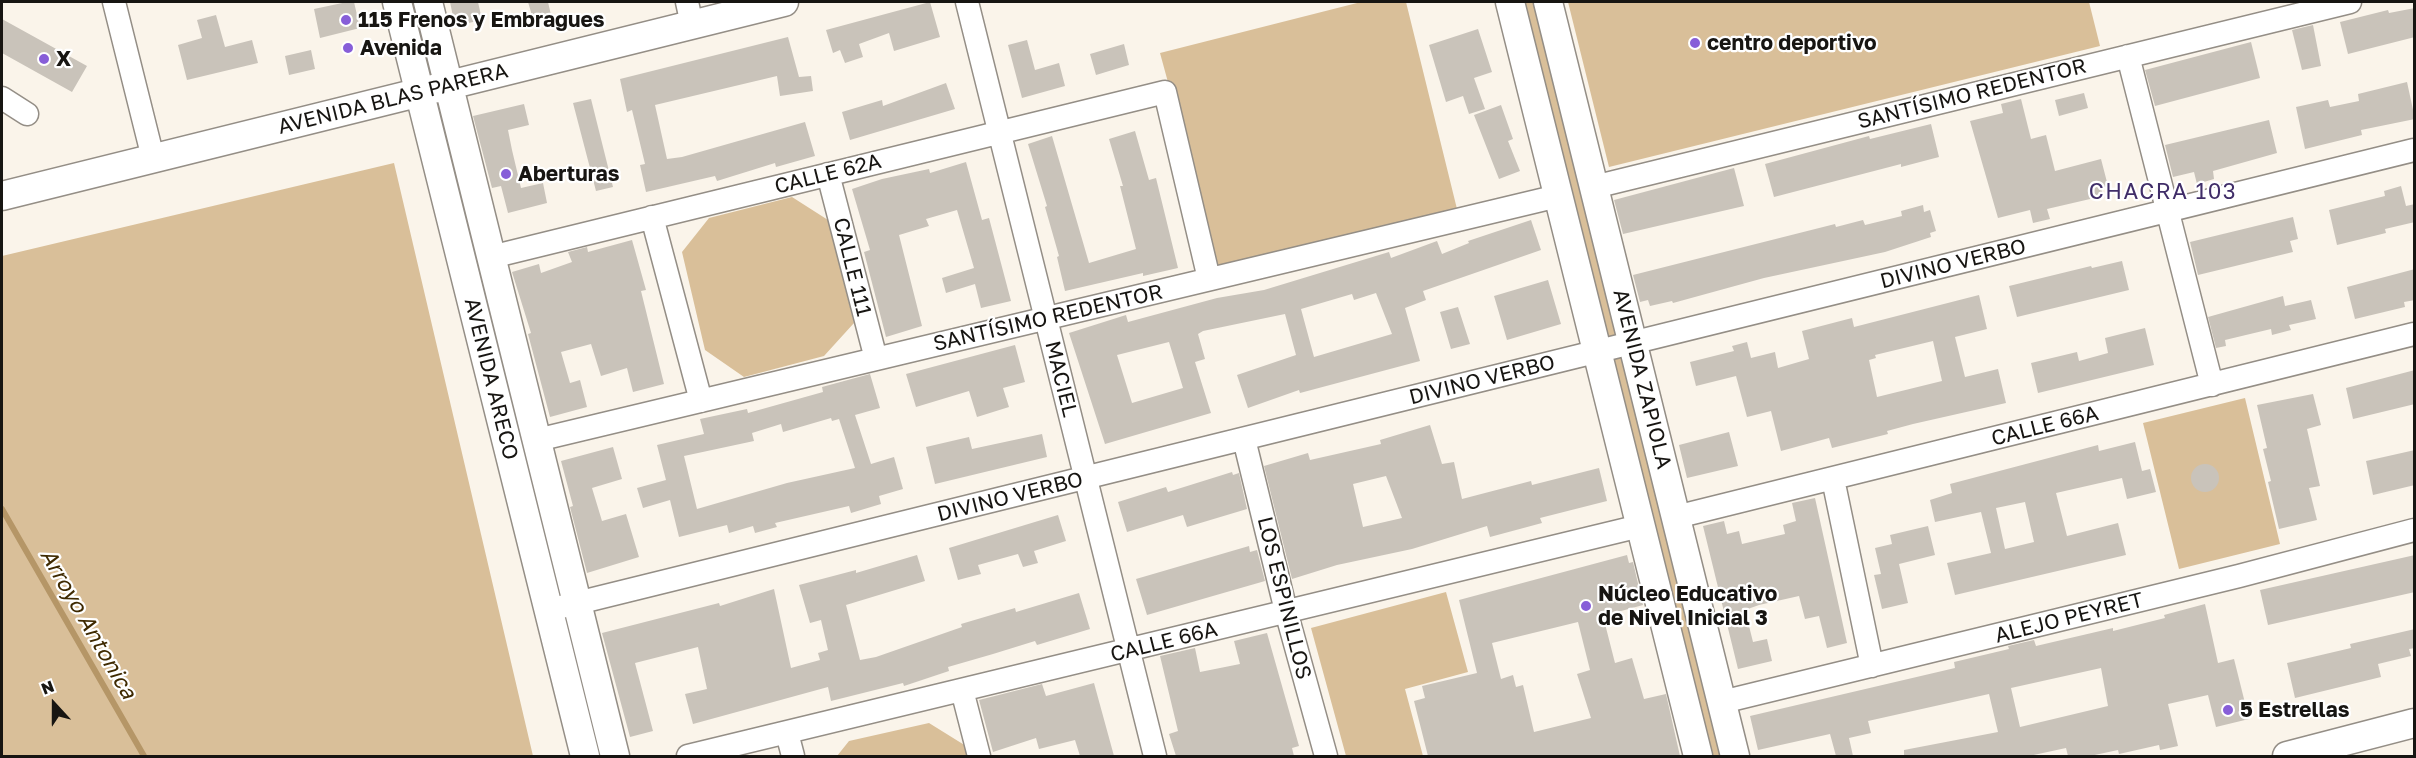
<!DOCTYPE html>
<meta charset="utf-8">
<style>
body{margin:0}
#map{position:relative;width:2416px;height:758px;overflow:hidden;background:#faf4ea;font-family:"Golos Text",sans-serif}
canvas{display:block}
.frame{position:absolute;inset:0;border:3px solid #171512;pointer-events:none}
.north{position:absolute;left:24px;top:674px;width:60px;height:60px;-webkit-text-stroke:4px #fff;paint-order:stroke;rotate:339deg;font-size:16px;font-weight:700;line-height:24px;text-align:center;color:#171512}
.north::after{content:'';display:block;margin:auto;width:21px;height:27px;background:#171512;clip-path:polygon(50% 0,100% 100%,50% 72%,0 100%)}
</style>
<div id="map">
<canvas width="2416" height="758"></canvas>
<div class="frame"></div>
<div class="north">N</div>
</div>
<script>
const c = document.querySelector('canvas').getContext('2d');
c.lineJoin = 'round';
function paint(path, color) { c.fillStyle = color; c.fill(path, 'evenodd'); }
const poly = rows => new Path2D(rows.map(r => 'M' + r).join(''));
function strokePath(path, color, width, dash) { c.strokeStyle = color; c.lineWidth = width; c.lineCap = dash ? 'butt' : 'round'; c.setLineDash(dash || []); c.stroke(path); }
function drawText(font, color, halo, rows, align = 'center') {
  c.font = font + ' "Golos Text",sans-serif'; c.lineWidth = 4.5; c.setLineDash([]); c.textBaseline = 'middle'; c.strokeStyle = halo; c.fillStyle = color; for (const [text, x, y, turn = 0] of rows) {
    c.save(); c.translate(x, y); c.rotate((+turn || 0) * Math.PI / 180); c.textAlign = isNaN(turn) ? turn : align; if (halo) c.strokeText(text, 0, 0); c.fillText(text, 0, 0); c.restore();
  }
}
const green = poly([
 [1361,2,1406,2,1457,209,1218,265,1160,53],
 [1520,2,1537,2,1724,756,1706,756],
 [1568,2,2089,2,2100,46,1609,167],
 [394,163,533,756,2,756,2,256],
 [792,197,828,220,854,323,824,356,744,377,705,350,682,252,709,218],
 [2245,398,2280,544,2179,569,2143,423],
 [1446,592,1468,672,1405,689,1423,756,1346,756,1311,628],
 [929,723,966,746,968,756,837,756,849,741]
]);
const stream = poly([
 [2,509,144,756]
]);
const building = poly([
 [347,2,354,2,360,28,320,38,314,9],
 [450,2,478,2,482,20,455,26],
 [528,2,548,2,551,15,533,19],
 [930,2,940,37,894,51,889,33,859,44,863,57,845,63,840,50,833,53,826,30],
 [2415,8,2415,37,2348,54,2340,22,2388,10,2389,13],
 [216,15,225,47,252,40,258,63,187,80,178,45,202,38,197,20],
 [2,19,87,66,72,92,2,53],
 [2313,25,2321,66,2302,70,2292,30],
 [1478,29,1492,72,1474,78,1485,109,1469,114,1463,96,1446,102,1429,45],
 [788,37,799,77,811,76,813,91,780,96,777,76,655,105,667,159,682,157,805,122,815,156,776,167,775,163,717,181,715,176,646,192,640,165,645,164,632,110,627,112,620,79],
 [1027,40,1035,70,1059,63,1065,86,1022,98,1008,45],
 [2251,42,2260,78,2155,106,2145,70],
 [1124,44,1129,65,1096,75,1090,54],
 [311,50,315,69,289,75,285,56],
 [2407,82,2415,119,2361,130,2362,135,2305,149,2296,107,2328,100,2330,107,2359,101,2358,94],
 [946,83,955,109,850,140,842,112,882,100,883,106],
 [2084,93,2088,108,2059,116,2055,100],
 [591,99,613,187,596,191,573,103],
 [2021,99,2031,139,2046,135,2055,171,2101,159,2108,186,2101,188,2103,196,2047,209,2050,219,2033,223,2030,210,1998,218,1970,121,2003,113,2001,104],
 [524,104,529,125,508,130,512,150,521,188,543,183,547,203,508,213,501,186,492,188,473,116],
 [1501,105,1513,139,1508,141,1520,171,1499,179,1474,115],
 [2269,120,2277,153,2213,171,2214,179,2197,184,2194,172,2173,177,2165,145],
 [1931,124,1939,157,1901,167,1901,164,1774,197,1765,164,1869,136,1870,139],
 [1135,131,1149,180,1156,178,1178,268,1143,276,1143,273,1065,291,1057,257,1059,256,1045,207,1047,206,1028,144,1052,136,1089,263,1136,249,1120,186,1123,186,1109,139],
 [966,162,982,220,989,218,1011,301,981,308,975,284,946,293,942,278,974,268,957,210,926,219,929,226,899,235,922,326,886,337,864,252,870,250,852,189,882,179,929,169,930,173],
 [1734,168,1744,206,1623,234,1614,200],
 [2401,186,2406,206,2415,204,2415,222,2385,229,2386,233,2337,245,2329,210,2385,196,2384,191],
 [1923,205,1924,212,1930,210,1936,231,1930,233,1931,237,1885,252,1764,278,1673,303,1672,301,1650,306,1648,300,1640,302,1633,275,1835,224,1836,227,1863,220,1865,225,1902,216,1901,211],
 [2293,217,2298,239,2290,241,2293,252,2198,275,2190,242],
 [1531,220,1541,250,1423,291,1426,300,1405,308,1420,361,1300,393,1299,390,1248,408,1237,375,1296,355,1285,314,1203,331,1198,334,1205,359,1195,362,1211,413,1105,444,1069,333,1126,315,1128,322,1217,298,1264,290,1389,252,1391,258,1437,241,1442,254,1469,243,1468,241],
 [1376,293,1392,334,1314,357,1301,309,1352,294,1354,300],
 [1169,342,1183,388,1132,403,1117,355],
 [632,240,646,290,641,291,664,384,633,392,627,368,601,376,591,344,561,352,570,383,580,380,587,407,550,417,528,334,531,333,512,272,539,264,541,273,572,262,568,252,587,247,588,252],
 [2122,261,2129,290,2017,317,2009,286,2091,266,2092,268],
 [2415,269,2415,300,2404,302,2405,307,2355,319,2347,287],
 [1548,280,1561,324,1507,340,1494,296],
 [1979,295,1987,329,1955,337,1965,377,1998,369,2006,403,1913,424,1887,431,1888,434,1832,448,1829,438,1781,451,1771,411,1747,417,1736,376,1696,386,1690,362,1734,351,1732,346,1747,342,1751,358,1775,352,1778,368,1809,359,1802,331,1852,318,1854,327],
 [1933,341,1942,381,1877,397,1869,360,1876,358,1875,355],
 [2283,296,2285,306,2311,300,2316,319,2289,325,2291,330,2272,335,2271,329,2225,340,2226,346,2216,348,2208,317],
 [1458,307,1470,344,1451,349,1440,312],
 [2145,328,2154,365,2038,393,2031,363,2077,352,2079,361,2108,353,2105,338],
 [1015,345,1025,382,1003,388,1009,407,977,417,969,391,916,407,906,374],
 [2415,370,2415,404,2353,419,2346,388],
 [870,374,880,408,855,415,871,464,894,457,903,489,879,496,881,504,851,513,849,506,775,523,777,527,755,533,753,526,729,533,727,525,679,537,670,500,643,508,637,488,666,480,657,445,704,434,700,419,747,409,748,413,823,392,822,387],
 [831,418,832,421,839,419,855,468,787,483,697,509,684,456,754,441,752,433,781,424,783,432],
 [2313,394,2321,425,2307,429,2320,486,2309,488,2317,520,2279,529,2268,482,2271,481,2263,449,2267,448,2257,405],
 [1430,425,1442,464,1454,462,1462,499,1531,481,1532,485,1599,468,1607,501,1540,518,1542,523,1490,537,1487,526,1412,549,1337,565,1292,579,1264,466,1308,453,1310,460,1381,444,1380,440],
 [1386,476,1402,518,1363,527,1353,484],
 [1729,432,1738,466,1687,478,1679,445],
 [1042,434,1047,457,935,484,926,447,969,437,972,449],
 [2135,442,2142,471,2150,469,2156,492,2127,499,2122,478,2056,493,2067,536,2118,523,2126,555,1955,595,1947,563,1991,553,1981,512,1935,522,1930,500,1952,493,1950,484,2098,445,2099,451],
 [2025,502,2034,542,2005,549,1996,508],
 [613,447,622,479,592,488,602,521,626,514,639,557,587,573,570,507,573,506,561,461],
 [2415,450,2415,485,2373,495,2366,461],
 '2191 478a14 14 0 1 1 28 0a14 14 0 1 1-28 0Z',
 [1232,472,1233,475,1239,473,1247,509,1187,527,1183,515,1127,532,1118,502,1166,487,1168,492],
 [1815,498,1847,643,1827,648,1819,616,1805,619,1799,596,1759,605,1745,610,1753,642,1767,639,1772,661,1738,669,1703,526,1724,521,1727,534,1739,531,1742,544,1785,534,1783,525,1796,521,1792,503],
 [1058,515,1066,541,1034,551,1038,563,1023,567,1018,554,978,565,981,574,958,580,949,548],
 [1928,526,1935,555,1899,564,1908,603,1882,609,1874,575,1881,574,1875,548,1892,544,1890,535],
 [1249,546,1250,552,1257,550,1265,581,1147,615,1136,579],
 [917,555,925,581,846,605,860,660,876,657,962,627,961,624,1015,608,1016,612,1079,593,1090,629,1037,645,1035,641,993,654,948,667,949,671,904,686,903,683,831,701,828,687,693,724,685,694,707,689,698,647,635,663,653,731,630,737,602,633,719,603,720,606,774,589,791,668,820,660,818,653,828,650,821,620,810,623,799,585,856,570,856,573],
 [1627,555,1629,563,1633,562,1643,605,1603,616,1615,663,1632,658,1644,699,1666,694,1680,756,1428,756,1414,701,1425,698,1422,686,1477,673,1459,600],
 [1578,622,1590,670,1577,674,1591,718,1534,732,1523,685,1516,687,1513,675,1501,679,1492,643],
 [2415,555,2415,592,2268,625,2260,590],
 [2205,604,2218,663,2234,659,2249,719,2216,727,2208,695,2168,704,2178,746,2160,750,2159,745,2119,754,2118,750,2090,756,2068,756,2066,748,2029,756,1904,756,1904,750,1998,732,1989,694,1868,721,1871,733,1849,738,1853,756,1836,756,1830,734,1758,750,1750,716,1955,668,1954,662,2009,649,2008,646,2034,640,2036,646,2113,628,2113,631,2165,618,2164,615],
 [2101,668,2108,706,2020,727,2011,688],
 [2415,629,2415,648,2409,649,2411,656,2378,664,2381,677,2295,698,2287,663,2351,648,2350,644],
 [1267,633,1299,746,1292,748,1294,756,1176,756,1169,734,1178,731,1160,656,1195,648,1200,672,1240,664,1234,641],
 [1094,683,1114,756,1080,756,1075,740,1039,749,1036,738,993,752,979,700,1042,684,1046,696]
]);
const minor = poly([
 [114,2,153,158],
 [687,2,692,25],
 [967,2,1155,756],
 [2128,56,2212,385],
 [2,98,27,114],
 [828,174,876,359],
 [1594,187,2350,2],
 [652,217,701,401],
 [491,257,1165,92,1209,279],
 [1244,439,1286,611,1326,756],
 [537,440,1558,196],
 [1833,479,1872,666],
 [1676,517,2414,334],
 [561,607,2414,150],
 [962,690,979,756],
 [1722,702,2239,576,2414,530],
 [787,733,793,756],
 [688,756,1640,526]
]);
const major = poly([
 [397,2,585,756],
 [428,2,615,756],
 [1510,2,1698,756],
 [1548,2,1735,756],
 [2,196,784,2],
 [2287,756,2414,723]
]);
const markers = [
 [346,20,6,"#875ed8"],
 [1695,43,6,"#875ed8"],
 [348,48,6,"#875ed8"],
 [44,59,6,"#875ed8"],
 [506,174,6,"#875ed8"],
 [1586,606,6,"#875ed8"],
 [2228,710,6,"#875ed8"]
];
const poiNames = [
 ["115 Frenos y Embragues",358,20],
 ["centro deportivo",1707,43],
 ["Avenida",360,48],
 ["X",56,59],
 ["Aberturas",518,174],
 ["Núcleo Educativo",1598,594],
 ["de Nivel Inicial 3",1598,618],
 ["5 Estrellas",2240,710]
];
const streetNames = [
 ["SANTÍSIMO REDENTOR",1972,94,-14],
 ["AVENIDA BLAS PARERA",393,99,-14],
 ["CALLE 62A",828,174,-14],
 ["DIVINO VERBO",1953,264,-14],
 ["CALLE 111",852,267,76],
 ["SANTÍSIMO REDENTOR",1048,318,-13],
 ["AVENIDA ARECO",491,379,76],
 ["MACIEL",1061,379,76],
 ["AVENIDA ZAPIOLA",1642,379,76],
 ["DIVINO VERBO",1482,380,-14],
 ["CALLE 66A",2045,426,-14],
 ["DIVINO VERBO",1010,497,-14],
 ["LOS ESPINILLOS",1284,598,76],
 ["ALEJO PEYRET",2069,618,-14],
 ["CALLE 66A",1164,642,-14]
];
const neighbourhoodNames = [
 ["CHACRA 103",2163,192]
];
const waterNames = [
 ["Arroyo Antonica",88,624,60]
];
paint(green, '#d9bf99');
strokePath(stream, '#b59667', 6);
paint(building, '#c9c3ba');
strokePath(minor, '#948e86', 25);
strokePath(major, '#948e86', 31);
strokePath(minor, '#fff', 22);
strokePath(major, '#fff', 28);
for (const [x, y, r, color] of markers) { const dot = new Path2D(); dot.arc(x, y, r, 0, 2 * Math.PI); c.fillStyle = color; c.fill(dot); strokePath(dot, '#fff', 2); }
drawText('bold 21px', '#171512', '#fff', poiNames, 'left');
drawText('21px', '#171512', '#fff', streetNames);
c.letterSpacing = '1.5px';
drawText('22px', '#402d68', '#fff', neighbourhoodNames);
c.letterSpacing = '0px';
drawText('italic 22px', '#3e2900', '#fff', waterNames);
</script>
